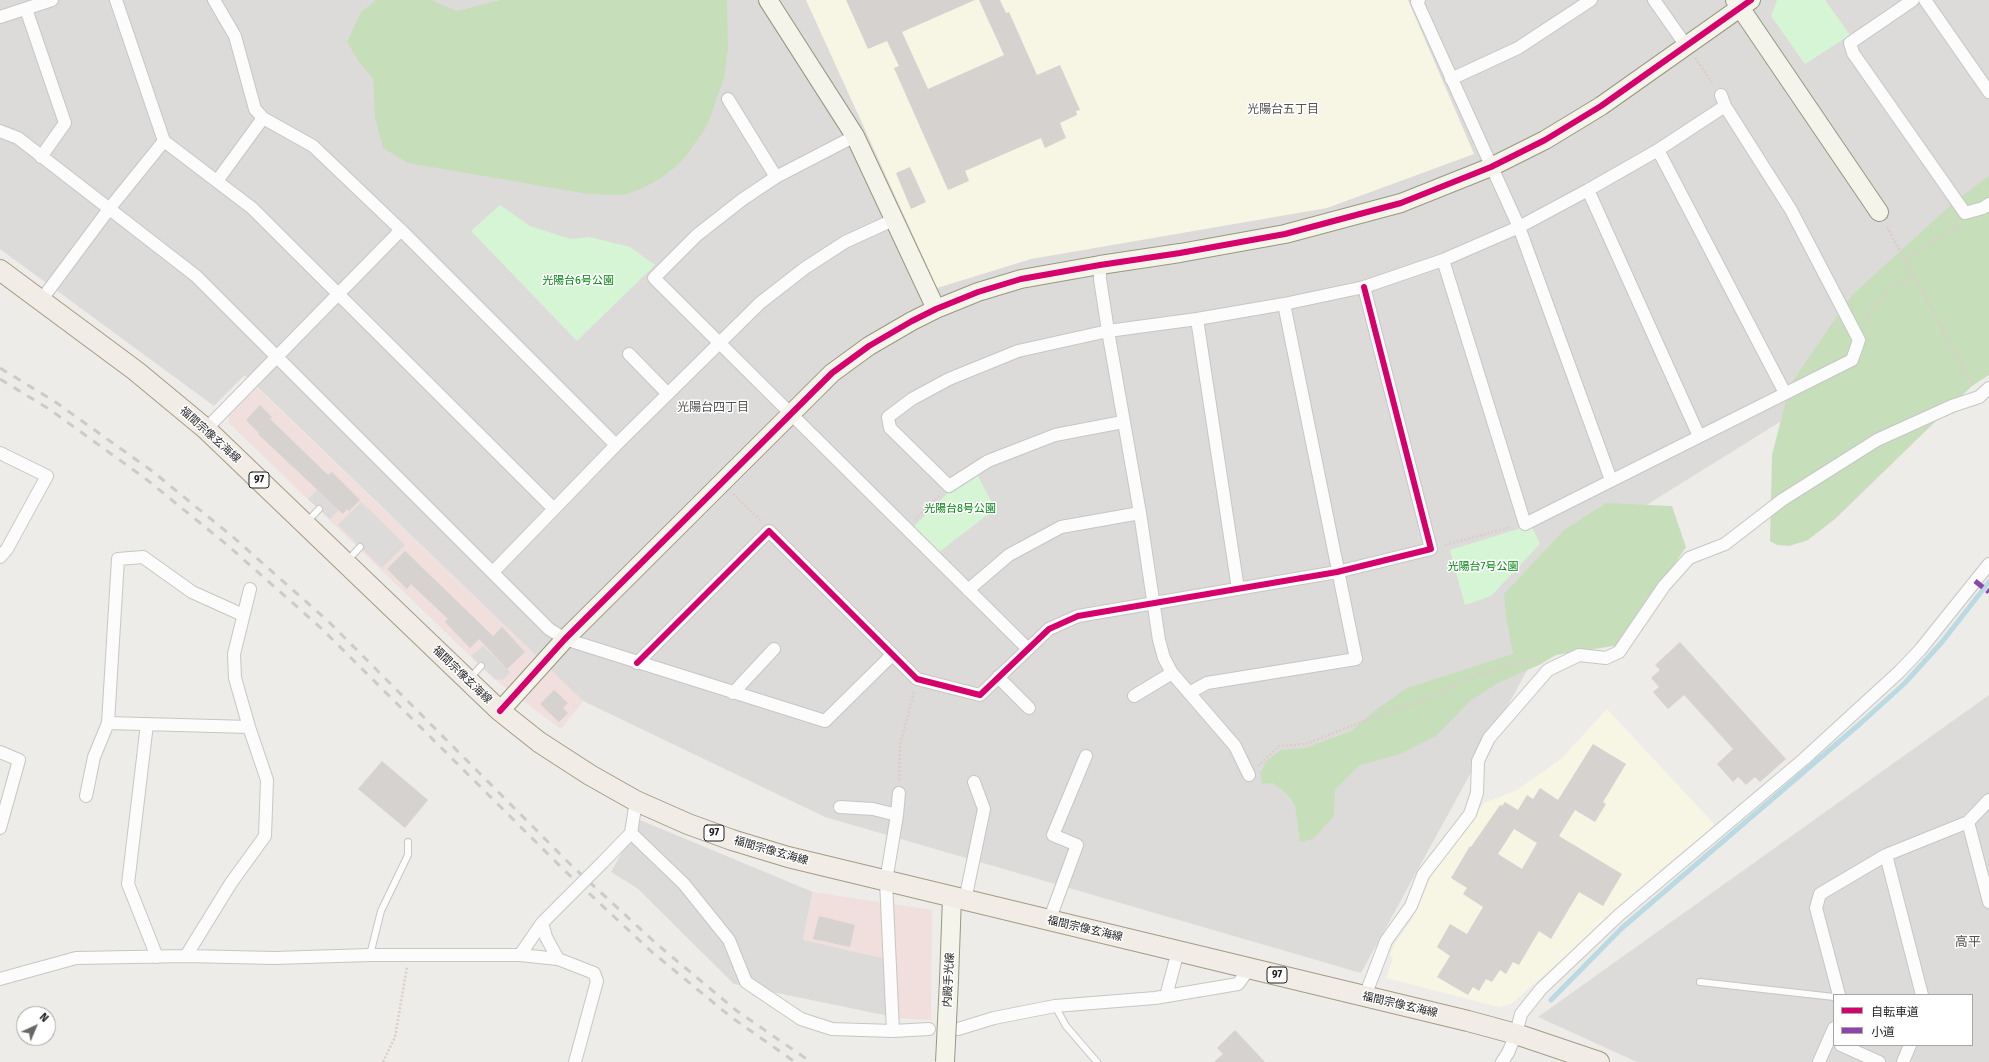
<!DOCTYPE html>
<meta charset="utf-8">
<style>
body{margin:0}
#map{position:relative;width:1989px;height:1062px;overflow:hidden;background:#eeece8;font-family:"Fira Sans","Noto Sans JP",sans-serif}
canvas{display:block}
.legend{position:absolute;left:1833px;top:994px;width:140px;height:52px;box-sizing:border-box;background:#fff;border:1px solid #a5a5a5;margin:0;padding:5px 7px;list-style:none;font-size:12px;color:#1f1f1f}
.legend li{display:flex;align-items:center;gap:8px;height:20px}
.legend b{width:20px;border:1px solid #a5a5a5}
.north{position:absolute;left:16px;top:1006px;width:40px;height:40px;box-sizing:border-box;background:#fff;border:1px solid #a5a5a5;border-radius:50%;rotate:44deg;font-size:11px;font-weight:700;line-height:16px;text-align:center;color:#1f1f1f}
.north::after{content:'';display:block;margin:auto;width:14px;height:18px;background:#676765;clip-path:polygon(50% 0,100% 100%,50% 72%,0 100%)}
</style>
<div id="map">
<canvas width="1989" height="1062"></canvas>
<ul class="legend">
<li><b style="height:5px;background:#d6006c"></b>自転車道</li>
<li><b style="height:5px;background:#8e44ad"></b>小道</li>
</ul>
<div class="north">N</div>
</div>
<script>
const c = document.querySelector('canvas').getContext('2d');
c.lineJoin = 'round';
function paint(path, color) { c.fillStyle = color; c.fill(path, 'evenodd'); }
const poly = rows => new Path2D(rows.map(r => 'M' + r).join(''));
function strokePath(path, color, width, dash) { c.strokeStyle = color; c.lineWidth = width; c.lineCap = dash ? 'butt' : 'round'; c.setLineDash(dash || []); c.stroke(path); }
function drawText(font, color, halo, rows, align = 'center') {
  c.font = font + ' "Fira Sans","Noto Sans JP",sans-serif'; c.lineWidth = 3; c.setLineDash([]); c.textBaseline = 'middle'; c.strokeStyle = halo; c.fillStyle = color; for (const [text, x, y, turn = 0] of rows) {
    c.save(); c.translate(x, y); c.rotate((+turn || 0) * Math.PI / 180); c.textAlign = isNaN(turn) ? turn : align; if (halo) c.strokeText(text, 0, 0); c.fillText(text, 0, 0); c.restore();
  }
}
const residential = poly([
 [0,0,1989,0,1989,292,1603,532,1361,973,825,817,583,701,245,375,214,406,0,249],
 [1989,695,1989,1062,1637,1062,1538,1017],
 [1834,995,1972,995,1972,1045,1834,1045],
 [640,820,813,892,803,939,895,961,898,1018,734,984,637,888,611,872]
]);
const commercial = poly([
 [257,388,583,701,561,729,494,679,229,423,229,415],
 [813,892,932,910,931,1020,898,1018,895,961,803,940]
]);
const education = poly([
 [806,0,1408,0,1474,154,1327,208,1031,259,937,288],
 [1607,709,1715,825,1659,871,1661,873,1511,1004,1499,1007,1386,978,1393,959,1390,955,1395,943,1413,918,1432,874,1484,803,1517,790,1561,759]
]);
const religious = poly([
 [317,490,339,510,330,519,308,499],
 [361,502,405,545,382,568,338,525],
 [483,646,510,672,503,680,495,679,471,656]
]);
const forest = poly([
 [376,0,431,0,457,11,501,0,727,0,728,48,724,78,707,126,686,156,673,169,658,180,641,189,623,195,588,194,408,163,383,148,375,117,373,78,359,62,347,42,361,12],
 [1989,176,1989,375,1972,386,1835,519,1808,540,1789,546,1777,545,1770,541,1772,455,1790,385,1851,296,1953,203],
 [1606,503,1672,506,1686,547,1620,645,1556,655,1541,664,1496,684,1470,701,1436,736,1400,754,1360,765,1335,790,1334,816,1313,839,1300,842,1295,805,1286,793,1273,783,1262,784,1260,773,1267,760,1281,750,1305,748,1351,731,1373,712,1407,688,1513,654,1506,616,1504,594,1564,530]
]);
const park = poly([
 [1777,0,1825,0,1850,35,1805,64,1771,16],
 [500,205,530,226,570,239,590,237,630,247,655,265,577,341,471,231],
 [977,474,995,509,939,552,913,527,948,493],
 [1531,525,1540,544,1491,596,1465,605,1450,550]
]);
const stream = poly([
 [1551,1000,1622,928,1862,722,1905,683,1942,642,1989,582]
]);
const building = poly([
 [846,0,975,0,902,32,928,89,1004,55,979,0,1000,0,1006,13,1009,12,1037,75,1060,65,1080,110,1076,111,1077,115,1060,123,1066,138,1045,148,1041,138,965,171,969,181,948,190,894,68,899,66,887,41,868,49],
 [910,167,926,202,911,209,896,173],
 [260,405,272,417,270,419,328,475,332,472,360,500,349,511,347,509,343,514,258,434,259,433,246,420],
 [405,551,493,636,502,627,525,652,507,669,479,639,470,648,445,622,448,619,411,584,407,589,387,569],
 [1680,642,1786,759,1760,782,1755,777,1746,785,1738,777,1733,782,1717,764,1733,749,1684,695,1668,709,1653,692,1659,687,1651,678,1660,670,1655,665],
 [554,690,568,703,563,708,568,713,559,722,540,704],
 [1593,744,1626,764,1603,802,1606,804,1595,822,1575,810,1559,836,1622,874,1603,906,1579,892,1551,939,1539,931,1519,965,1513,962,1506,974,1500,970,1492,982,1486,979,1479,991,1473,987,1468,995,1437,977,1450,956,1437,947,1450,924,1467,934,1483,907,1463,894,1467,888,1451,878,1470,846,1471,847,1500,805,1502,806,1505,802,1518,810,1527,795,1533,799,1540,788,1558,800],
 [1514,829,1537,843,1522,869,1498,854],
 [382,761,428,800,405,828,358,789],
 [819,916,855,925,850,947,813,939],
 [1235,1030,1265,1062,1214,1062,1223,1054,1217,1048]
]);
const path = poly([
 [1695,58,1713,84],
 [1887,227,1972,384],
 [1905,260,1960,224],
 [1865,323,1871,309,1891,287,1913,276],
 [733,494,761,521],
 [915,519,939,496],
 [1445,545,1511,527],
 [1258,766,1279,746,1306,744,1389,711,1427,700,1466,678,1488,673,1509,665,1537,660],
 [899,780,900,746,914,691],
 [383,1062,395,1037,407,967]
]);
const lane = poly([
 [307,522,319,509],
 [347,561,360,547],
 [470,678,481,666],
 [370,955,381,911,408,855,408,842],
 [1700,982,1834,997],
 [1055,1006,1066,1026,1097,1062]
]);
const street = poly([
 [116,0,164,141,252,208,554,509],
 [214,0,235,36,255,109,263,118,313,146,401,230,616,445],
 [1419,0,1417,2,1519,227,1611,480],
 [1654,0,1687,47],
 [1913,0,1850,43,1853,53,1965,213,1983,208,1989,204],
 [1925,0,1989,92],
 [26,9,65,123,41,157],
 [0,17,52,0],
 [1451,79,1518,48,1591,0],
 [728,99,776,177],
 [0,131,18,138,196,276,549,629,565,639,825,721,892,655],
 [855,136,776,177,743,199,697,235,654,278,1027,648],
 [1658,150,1785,393],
 [217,181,263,118],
 [1588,190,1699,436],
 [1443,260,1525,524,1852,360,1859,340,1791,210,1725,106,1721,95],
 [1100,265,1100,279,1108,331,1140,513,1159,640,1164,658,1172,673,1235,746,1249,775],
 [42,299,109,209,164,141],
 [1197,319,1238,589],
 [629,354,668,394],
 [1123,422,1055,435,988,461,949,486,890,428,888,417,912,399,949,379,1018,351,1108,331,1197,319,1284,304,1364,287,1443,260,1519,227,1588,190,1658,150,1725,106],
 [206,429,401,230],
 [0,453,47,476,7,549,0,557],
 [493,572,616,445,760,303,805,268,845,242,893,220],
 [968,590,1009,555,1061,527,1140,513],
 [637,663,769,531,917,679,980,695,1049,629,1078,616,1337,572,1431,549,1364,287],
 [998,677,1029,708],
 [733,693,774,649],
 [1189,693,1207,683,1356,659,1284,304],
 [1134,696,1172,673],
 [108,723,249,727],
 [147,724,128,884,157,957],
 [0,752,19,760,0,828],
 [86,796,94,757,108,723,118,559,143,557,192,592,243,615],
 [840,807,873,809,897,815],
 [1968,822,1989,902],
 [631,833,684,884,729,940,746,982,801,1019,832,1029,893,1031,929,1029],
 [1886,855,1922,995],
 [603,862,631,833,636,801],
 [965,900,984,809,974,782],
 [1049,921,1077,845,1053,835,1086,756],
 [542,923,546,937,558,959],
 [520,955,542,923,561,904],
 [186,956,231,883,265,836,267,780,249,727,235,678,234,654,250,589],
 [0,979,76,958,186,956,274,958,370,955,520,955,558,959,594,973,597,981,575,1062],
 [1839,995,1816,908,1820,894,1886,855,1968,822,1989,800],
 [1166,996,1178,951],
 [1365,996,1386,941,1411,906,1423,875,1470,814,1477,793,1478,761,1489,738,1548,670,1579,655,1606,658,1619,652,1664,586,1689,558,1725,544,1782,500,1877,440,1952,406,1979,397,1989,388],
 [958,1029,994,1018,1055,1006,1155,998,1238,984,1249,969],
 [893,1031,886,881,897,815,899,793],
 [1841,1045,1879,1062],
 [1502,1062,1508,1053,1516,1034,1521,1014,1541,989,1619,915,1804,759,1899,672,1920,650,1989,564],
 [1819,1062,1834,1028],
 [1903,1062,1910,1045]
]);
const secondary = poly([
 [768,0,855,136,936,309],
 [1735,0,1879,212],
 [500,711,565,639,832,373,869,346,912,321,936,309,978,292,1021,279,1100,265,1180,253,1285,234,1401,203,1491,167,1545,140,1601,106,1751,0],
 [949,980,952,897]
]);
const primary = poly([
 [0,270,136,371,206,429,500,711,539,742,590,775,636,801,688,824,732,840,788,857,1468,1021,1516,1034,1599,1062]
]);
const rail = poly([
 [0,368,54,401,152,471,233,537,328,621,572,866,659,946,737,1011,811,1062],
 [0,379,49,409,146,479,226,544,321,628,565,871,652,952,731,1017,795,1062]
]);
const streetBridge = poly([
 [561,904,603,862]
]);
const secondaryBridge = poly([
 [945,1062,949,980]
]);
const quiet = poly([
 [1975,581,1989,592]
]);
const cycleway = poly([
 [637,663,769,531,917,679,980,695,1049,629,1078,616,1337,572,1431,549,1364,287],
 [500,711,565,639,832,373,869,346,912,321,936,309,978,292,1021,279,1100,265,1180,253,1285,234,1401,203,1491,167,1545,140,1601,106,1751,0]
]);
const shields = [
 [259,480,20],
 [714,833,20],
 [1277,975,20]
];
const shieldNames = [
 ["97",259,480],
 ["97",714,833],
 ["97",1277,975]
];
const parkNames = [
 ["光陽台6号公園",578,281],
 ["光陽台8号公園",960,509],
 ["光陽台7号公園",1483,567]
];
const streetNames = [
 ["福間宗像玄海線",210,435,42],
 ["福間宗像玄海線",462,675,44],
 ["福間宗像玄海線",771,851,16],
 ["福間宗像玄海線",1085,929,13],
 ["内殿手光線",949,980,-87],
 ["福間宗像玄海線",1400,1005,13]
];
const neighbourhoodNames = [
 ["光陽台五丁目",1283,110],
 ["光陽台四丁目",713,408]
];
const quarterNames = [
 ["高平",1968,942]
];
paint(residential, '#dddbd9');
paint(commercial, '#f0dfdc');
paint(education, '#f7f6e4');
paint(religious, '#dcdbd9');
paint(forest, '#c7debb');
paint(park, '#d5f5d5');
strokePath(stream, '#bad9e3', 5);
paint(building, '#d5d2cf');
strokePath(lane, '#c6c6c4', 8);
strokePath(street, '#c6c6c4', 14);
strokePath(secondary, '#96987f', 20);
strokePath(primary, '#a59b84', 22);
strokePath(path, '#dccdca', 2.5, [2, 2]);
strokePath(lane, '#fcfcfc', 6);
strokePath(street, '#fcfcfc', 12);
strokePath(secondary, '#f4f4eb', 18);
strokePath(primary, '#f1ece5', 20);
strokePath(rail, '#cbcbca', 3, [8, 8]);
strokePath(streetBridge, '#c6c6c4', 14, []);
strokePath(secondaryBridge, '#96987f', 20, []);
strokePath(streetBridge, '#fcfcfc', 12);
strokePath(secondaryBridge, '#f4f4eb', 18);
strokePath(quiet, '#8e44ad', 5, [10, 5]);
strokePath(cycleway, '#d6006c', 6);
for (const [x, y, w] of shields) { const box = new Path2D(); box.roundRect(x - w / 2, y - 8, w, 16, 3); c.fillStyle = '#fff'; c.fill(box); strokePath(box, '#1f1f1f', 1); }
drawText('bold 10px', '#1f1f1f', null, shieldNames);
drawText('11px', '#048613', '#fff', parkNames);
drawText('11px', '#1f1f1f', '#fff', streetNames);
drawText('12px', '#525252', '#fff', neighbourhoodNames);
drawText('13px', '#525252', '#fff', quarterNames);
</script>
